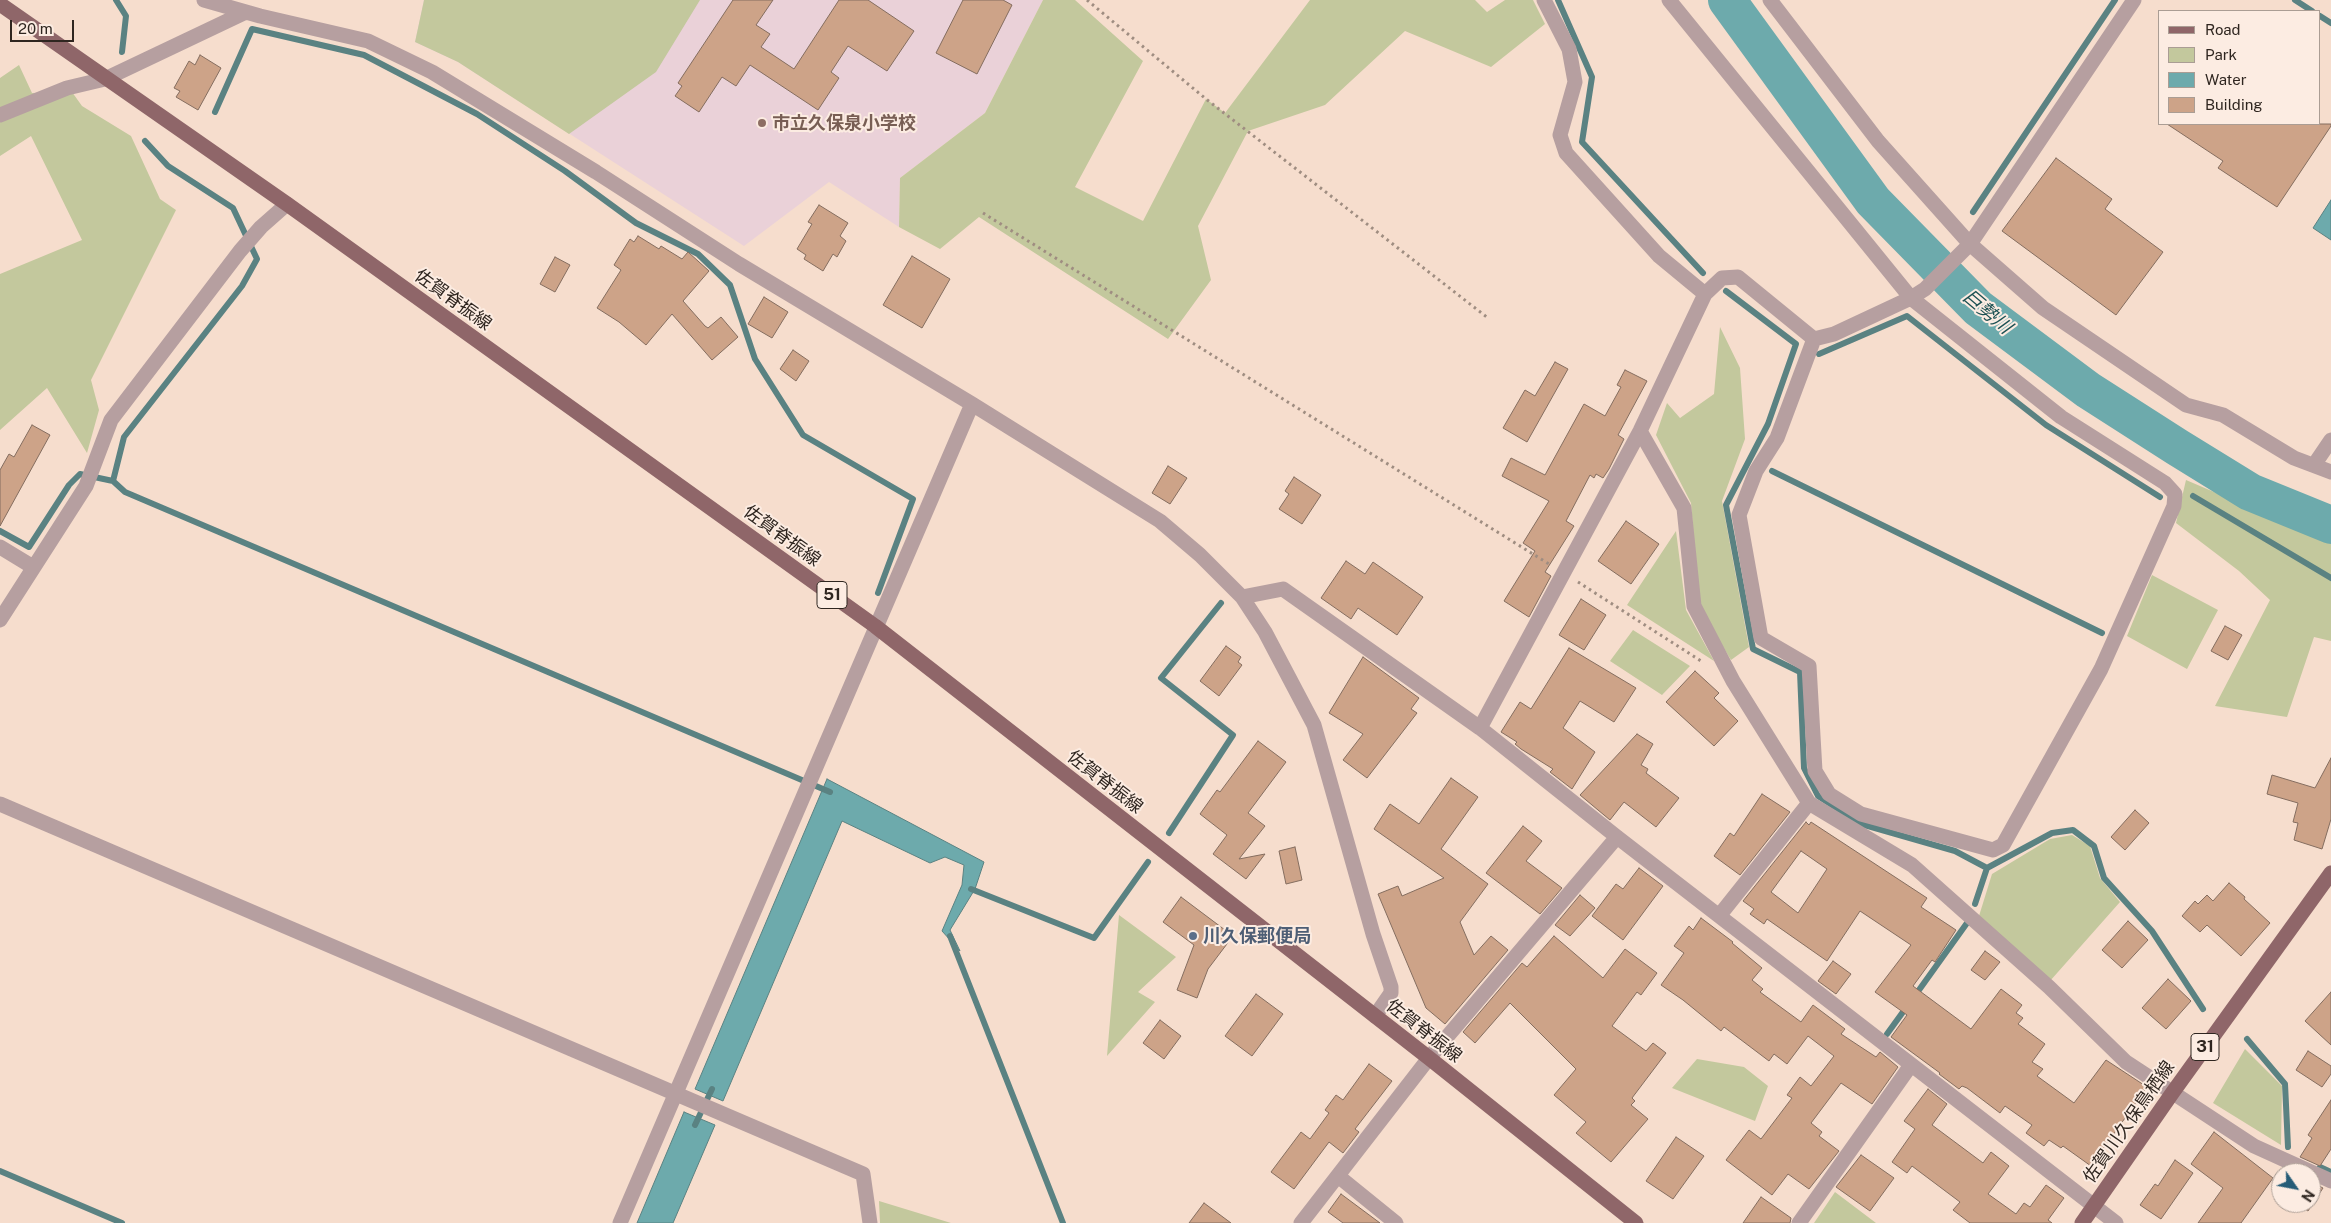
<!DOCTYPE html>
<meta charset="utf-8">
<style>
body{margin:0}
#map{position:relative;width:2331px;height:1223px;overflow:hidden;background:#f6ddcd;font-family:"Public Sans",sans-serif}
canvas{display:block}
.legend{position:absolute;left:2158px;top:10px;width:162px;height:115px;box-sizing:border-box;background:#fcece2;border:1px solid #aa9d94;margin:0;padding:6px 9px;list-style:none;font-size:15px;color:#2f2620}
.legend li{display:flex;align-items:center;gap:10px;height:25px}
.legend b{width:25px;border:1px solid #aa9d94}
.north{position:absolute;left:2271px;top:1163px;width:50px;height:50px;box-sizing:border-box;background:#fcece2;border:1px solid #aa9d94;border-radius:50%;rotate:123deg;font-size:14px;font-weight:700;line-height:20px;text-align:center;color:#2f2620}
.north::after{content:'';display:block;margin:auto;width:18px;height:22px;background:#265c77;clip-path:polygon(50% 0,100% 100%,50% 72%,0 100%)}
.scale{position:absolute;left:10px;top:20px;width:64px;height:22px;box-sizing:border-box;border:2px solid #2f2620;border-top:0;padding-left:6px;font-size:15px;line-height:18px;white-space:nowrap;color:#2f2620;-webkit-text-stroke:4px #fcece2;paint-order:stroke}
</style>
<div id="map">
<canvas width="2331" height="1223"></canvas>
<ul class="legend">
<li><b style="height:6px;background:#8f6669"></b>Road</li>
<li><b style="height:14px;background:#c3c89d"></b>Park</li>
<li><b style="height:14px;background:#6daaac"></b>Water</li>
<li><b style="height:14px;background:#cda388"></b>Building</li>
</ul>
<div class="north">N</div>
<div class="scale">20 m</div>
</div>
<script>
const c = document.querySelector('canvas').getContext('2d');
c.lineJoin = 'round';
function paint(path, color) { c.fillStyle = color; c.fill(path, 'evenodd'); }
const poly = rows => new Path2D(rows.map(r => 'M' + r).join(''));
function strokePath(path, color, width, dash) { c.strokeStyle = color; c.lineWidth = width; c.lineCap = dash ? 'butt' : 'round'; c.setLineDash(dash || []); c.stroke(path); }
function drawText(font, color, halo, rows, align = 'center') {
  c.font = font + ' "Public Sans","Noto Sans JP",sans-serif'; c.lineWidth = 4; c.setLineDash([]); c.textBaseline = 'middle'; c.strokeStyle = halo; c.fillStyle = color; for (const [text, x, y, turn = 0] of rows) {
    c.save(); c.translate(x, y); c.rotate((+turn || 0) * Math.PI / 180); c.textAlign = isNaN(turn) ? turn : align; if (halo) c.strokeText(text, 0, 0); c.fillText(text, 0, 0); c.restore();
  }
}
const education = poly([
 [424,0,1043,0,985,113,900,178,899,227,829,182,744,246,458,62,415,42]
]);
const green = poly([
 [424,0,700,0,656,72,569,134,458,62,415,42],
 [1043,0,1075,0,1143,61,1075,187,1143,221,1206,99,1225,113,1310,0,1475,0,1487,12,1505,0,1533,0,1545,24,1491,67,1405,31,1325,105,1248,131,1198,226,1211,280,1168,339,979,217,940,249,899,227,900,178,985,113],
 [19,65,32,93,72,92,82,106,131,136,160,199,176,210,91,380,99,410,87,453,47,388,0,430,0,274,82,240,31,136,0,156,0,78],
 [1720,327,1740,368,1745,439,1722,501,1749,647,1731,660,1699,607,1691,503,1656,435,1667,403,1680,418,1714,394],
 [2186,480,2331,542,2331,641,2314,637,2287,717,2215,706,2270,600,2239,571,2176,523],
 [1676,531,1686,610,1714,661,1627,605],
 [2152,575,2218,610,2187,669,2127,636],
 [1633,630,1690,666,1662,695,1610,661],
 [2072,835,2090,846,2100,878,2120,902,2050,981,1979,916,1992,874,2050,839],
 [1119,915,1176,957,1138,992,1155,1002,1107,1056],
 [2245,1049,2282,1086,2281,1145,2213,1103],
 [1697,1059,1744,1067,1768,1086,1755,1121,1672,1088],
 [1835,1192,1876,1223,1814,1223],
 [879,1201,951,1223,880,1223]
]);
const water = poly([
 [2331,200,2331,240,2313,228,2331,200],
 [827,779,984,862,975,889,950,930,960,951,942,931,962,885,964,865,945,857,930,863,842,821,723,1101,695,1089,827,779],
 [684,1112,715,1125,673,1223,637,1223,684,1112]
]);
const stream = poly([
 [116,0,126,16,122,52],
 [1558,0,1592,77,1582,142,1703,273],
 [2295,0,2312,11],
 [2320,16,2331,23],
 [215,112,252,29,364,55,477,114,565,171,636,223,698,254,730,285,755,359,803,435,913,499,878,593],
 [145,141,168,166,233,208,257,259,242,286,124,437,113,481,125,492,830,792],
 [1973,212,2115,0],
 [1726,291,1796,344,1768,424,1726,505,1753,649,1800,672,1804,768,1818,796,1861,824,1955,851,1987,868,2052,833,2073,830,2094,846,2104,878,2152,931,2203,1009],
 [1819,354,1907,316,2046,425,2160,497],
 [1772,471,2102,633],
 [2193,496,2331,578],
 [0,531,29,547,69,485,80,474,113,481],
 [1169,833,1233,735,1161,678,1221,603],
 [971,889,1094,938,1148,862],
 [1975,904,1987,868],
 [950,936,1063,1223],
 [1914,997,1967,923],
 [1887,1034,1908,1005],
 [2247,1039,2285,1084,2288,1147],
 [695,1125,712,1089],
 [2320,1167,2331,1172],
 [0,1171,122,1223]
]);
const river = poly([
 [1727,0,1873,201,1978,308,2088,390,2177,447,2250,492,2331,525]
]);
const building = poly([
 [733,0,773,0,756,25,770,34,761,47,794,69,839,0,868,0,914,31,887,71,848,46,831,72,839,78,818,110,750,65,736,86,722,77,699,112,675,96,682,86,678,83,733,0],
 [963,0,1003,0,1012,5,977,74,936,53,963,0],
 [200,55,221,68,198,110,176,97,180,91,174,88,189,61,195,65,200,55],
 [2167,124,2331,124,2331,126,2277,207,2218,168,2223,161,2167,124],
 [2056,158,2112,199,2105,209,2163,252,2116,315,2002,231,2056,158],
 [819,205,848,223,840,236,846,241,837,257,833,254,823,271,804,259,806,255,797,249,812,224,808,222,819,205],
 [638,236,659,249,661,246,682,259,688,252,709,271,683,301,705,326,708,328,721,317,738,337,712,360,672,314,646,345,619,322,597,308,621,270,614,265,630,239,634,242,638,236],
 [912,256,950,279,922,328,883,305,912,256],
 [555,257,570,265,555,292,540,284,555,257],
 [764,297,788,312,772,338,748,324,764,297],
 [793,350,809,361,796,381,780,369,793,350],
 [1555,362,1568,369,1527,442,1503,428,1525,390,1535,396,1555,362],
 [1625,370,1647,381,1618,435,1624,439,1609,469,1603,478,1596,474,1594,478,1590,475,1566,521,1574,526,1545,572,1551,576,1529,617,1504,601,1535,551,1523,543,1549,501,1502,476,1511,458,1545,475,1584,404,1605,416,1621,387,1617,385,1625,370],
 [32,425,50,435,0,526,0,470,9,454,14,457,32,425],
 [1168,466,1187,478,1170,504,1152,493,1168,466],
 [1294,477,1321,495,1302,524,1279,509,1289,494,1285,491,1294,477],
 [1626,521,1659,544,1631,584,1598,561,1626,521],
 [1346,561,1365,574,1373,562,1423,597,1397,635,1358,608,1351,619,1321,598,1346,561],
 [1581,599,1606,615,1584,650,1559,635,1581,599],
 [2225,626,2242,635,2228,660,2211,651,2225,626],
 [1226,646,1241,657,1238,662,1242,665,1219,696,1200,681,1226,646],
 [1569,648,1636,688,1614,722,1580,701,1563,728,1595,752,1572,789,1550,772,1553,769,1521,749,1515,744,1517,742,1501,732,1520,702,1531,709,1569,648],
 [1363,657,1419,698,1411,709,1417,713,1367,778,1343,760,1363,734,1329,713,1363,657],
 [1695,671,1719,693,1714,698,1738,721,1714,746,1666,702,1695,671],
 [1637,734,1653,744,1641,765,1648,769,1646,773,1679,798,1656,827,1624,802,1610,820,1580,795,1637,734],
 [1258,741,1286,762,1248,813,1265,826,1239,859,1265,854,1246,879,1213,854,1227,835,1200,814,1217,790,1220,792,1258,741],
 [2331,758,2331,819,2322,849,2294,840,2298,823,2293,822,2298,803,2267,794,2272,775,2315,788,2331,758],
 [1451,778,1478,797,1441,849,1488,884,1460,922,1474,955,1491,936,1508,950,1445,1024,1426,1008,1378,894,1398,886,1402,896,1444,878,1374,829,1390,804,1419,824,1451,778],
 [1762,794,1790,812,1740,875,1714,856,1730,833,1734,836,1762,794],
 [2135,810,2149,823,2125,850,2111,837,2135,810],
 [1806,822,1809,825,1811,822,1927,898,1921,907,1956,930,1935,962,1932,960,1913,986,1971,1029,2001,989,2022,1005,2016,1013,2023,1018,2018,1024,2045,1044,2032,1062,2043,1069,2037,1076,2074,1103,2106,1060,2147,1087,2091,1166,2063,1146,2061,1148,2049,1140,2044,1146,2026,1133,2032,1125,2005,1106,2000,1113,1967,1088,1962,1086,1959,1089,1939,1074,1940,1073,1891,1037,1907,1015,1875,992,1911,945,1860,911,1827,961,1767,919,1764,924,1750,914,1754,909,1743,901,1806,822],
 [1801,851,1827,869,1798,913,1771,892,1801,851],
 [1523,826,1542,841,1526,861,1562,888,1540,914,1486,873,1523,826],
 [1295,847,1302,880,1286,884,1279,851,1295,847],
 [1639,868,1663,886,1623,940,1592,916,1616,884,1623,889,1639,868],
 [2229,883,2245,897,2244,899,2270,923,2241,956,2207,925,2200,932,2182,916,2195,901,2198,904,2207,895,2213,901,2229,883],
 [1580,895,1595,908,1570,936,1555,925,1580,895],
 [1181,897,1233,936,1208,969,1197,998,1177,990,1194,945,1163,922,1181,897],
 [1701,918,1733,942,1732,943,1762,968,1752,980,1763,989,1760,992,1801,1022,1813,1005,1845,1029,1841,1034,1876,1057,1880,1052,1898,1067,1872,1104,1841,1083,1811,1123,1822,1132,1819,1136,1839,1151,1809,1189,1788,1174,1772,1195,1726,1160,1749,1130,1761,1139,1792,1098,1787,1095,1800,1077,1811,1086,1834,1056,1808,1036,1787,1064,1774,1054,1769,1061,1724,1027,1721,1031,1683,1000,1661,985,1684,953,1674,946,1689,926,1693,930,1701,918],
 [2128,921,2148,940,2122,968,2102,950,2128,921],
 [1554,936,1603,978,1625,949,1657,973,1641,995,1637,992,1612,1026,1646,1051,1653,1043,1666,1053,1632,1098,1635,1101,1631,1105,1648,1119,1611,1162,1576,1133,1586,1122,1554,1095,1576,1069,1510,1003,1475,1043,1463,1032,1522,963,1527,967,1554,936],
 [1985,951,2000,962,1985,980,1971,970,1985,951],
 [1833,961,1851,974,1836,994,1818,981,1833,961],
 [2168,979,2191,1001,2166,1029,2142,1008,2168,979],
 [2331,992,2331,1045,2305,1021,2331,992],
 [1256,994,1283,1014,1252,1056,1225,1036,1256,994],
 [1160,1020,1181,1036,1164,1059,1143,1043,1160,1020],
 [2308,1051,2331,1066,2331,1074,2322,1087,2296,1070,2308,1051],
 [1369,1064,1392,1081,1355,1129,1359,1132,1343,1153,1329,1142,1294,1189,1271,1172,1301,1132,1310,1139,1329,1113,1325,1110,1336,1095,1343,1100,1369,1064],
 [1928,1089,1947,1104,1932,1125,1983,1163,1991,1152,2009,1166,1988,1194,2016,1214,2024,1203,2030,1207,2046,1185,2064,1198,2048,1220,2052,1223,1970,1223,1953,1210,1960,1202,1912,1166,1907,1173,1892,1162,1915,1129,1904,1121,1928,1089],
 [2331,1100,2331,1149,2320,1166,2300,1157,2312,1138,2308,1135,2331,1100],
 [2214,1132,2273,1178,2241,1223,2198,1223,2223,1188,2191,1164,2214,1132],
 [1676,1137,1704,1156,1673,1199,1646,1181,1676,1137],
 [1861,1155,1894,1178,1870,1211,1836,1187,1861,1155],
 [2175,1160,2193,1173,2161,1219,2140,1205,2155,1184,2158,1186,2175,1160],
 [2311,1182,2323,1188,2308,1211,2296,1203,2311,1203,2311,1182],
 [1341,1194,1380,1223,1343,1223,1328,1212,1341,1194],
 [1761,1197,1791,1218,1790,1223,1743,1223,1761,1197],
 [1204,1203,1231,1223,1189,1223,1204,1203]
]);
const path = poly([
 [1087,0,1206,99,1488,318],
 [983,213,1549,564],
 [1578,582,1701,661]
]);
const minor = poly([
 [204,0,260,16,368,41,432,72,596,172,739,264,972,404,1160,521,1200,555,1242,597,1265,632,1314,725,1373,934,1391,987,1391,993,1375,1016],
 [1544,0,1569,49,1575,82,1560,135,1566,153,1659,256,1705,294],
 [1669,0,1911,298,2061,417,2165,483,2175,494,2174,506,2101,669,2003,845,1993,850,1861,814,1829,794,1815,771,1809,666,1761,638,1739,515,1756,471,1777,438,1814,339],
 [1770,0,1878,141,1970,244,2043,308,2186,405,2223,415,2294,458,2331,472],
 [0,115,67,88,105,79,246,12],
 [1640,431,1684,508,1694,606,1733,681,1809,803,1912,865,2049,987,2126,1062,2254,1146,2331,1181],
 [2314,465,2331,440],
 [0,547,33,567],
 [1242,597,1283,589,1480,728,1617,837,2116,1223],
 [0,620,86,486,111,420,240,251,261,227,287,204],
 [1480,728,1640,431,1705,294,1722,278,1738,277,1814,339,1834,334,1911,298,1925,289,1970,244,2134,0],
 [0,804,863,1174,870,1223],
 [1719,916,1809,803],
 [1338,1176,1396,1223],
 [620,1223,972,404],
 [1301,1223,1429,1058,1617,837],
 [1799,1223,1911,1065]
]);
const major = poly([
 [0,4,287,204,875,626,1429,1058,1636,1223],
 [2082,1223,2173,1092,2331,873]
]);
const markers = [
 [762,123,5,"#8d6e63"],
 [1193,936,5,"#5c6f8a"]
];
const shields = [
 [832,595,30],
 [2205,1047,28]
];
const shieldNames = [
 ["51",832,595],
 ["31",2205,1047]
];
const educationNames = [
 ["市立久保泉小学校",772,123]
];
const streetNames = [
 ["佐賀脊振線",453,300,36],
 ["佐賀脊振線",782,536,36],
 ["佐賀脊振線",1105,782,38],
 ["佐賀脊振線",1424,1031,38],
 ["佐賀川久保鳥栖線",2129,1122,-55]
];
const serviceNames = [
 ["川久保郵便局",1203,936]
];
const waterNames = [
 ["巨勢川",1987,312,40]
];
paint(education, '#ead1d8');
paint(green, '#c3c89d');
paint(water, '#6daaac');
strokePath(water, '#5a8282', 1);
strokePath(stream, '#5a8282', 6);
strokePath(river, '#6daaac', 38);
paint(building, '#cda388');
strokePath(building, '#846d5f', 1);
strokePath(path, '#9f8d81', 3, [2.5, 4]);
strokePath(minor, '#b69fa0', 15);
strokePath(major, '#8f6669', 15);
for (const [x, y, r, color] of markers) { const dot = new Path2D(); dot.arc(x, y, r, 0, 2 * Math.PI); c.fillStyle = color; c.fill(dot); strokePath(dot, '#fcece2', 2); }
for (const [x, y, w] of shields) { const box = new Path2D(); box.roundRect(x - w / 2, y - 13.5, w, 27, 4); c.fillStyle = '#fcece2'; c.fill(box); strokePath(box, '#2f2620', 1); }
drawText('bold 16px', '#2f2620', null, shieldNames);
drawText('bold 18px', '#785e54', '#fcece2', educationNames, 'left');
drawText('18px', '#2f2620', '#fcece2', streetNames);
drawText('bold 18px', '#4e5e75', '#fcece2', serviceNames, 'left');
drawText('italic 19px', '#1c5153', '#fcece2', waterNames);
</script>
